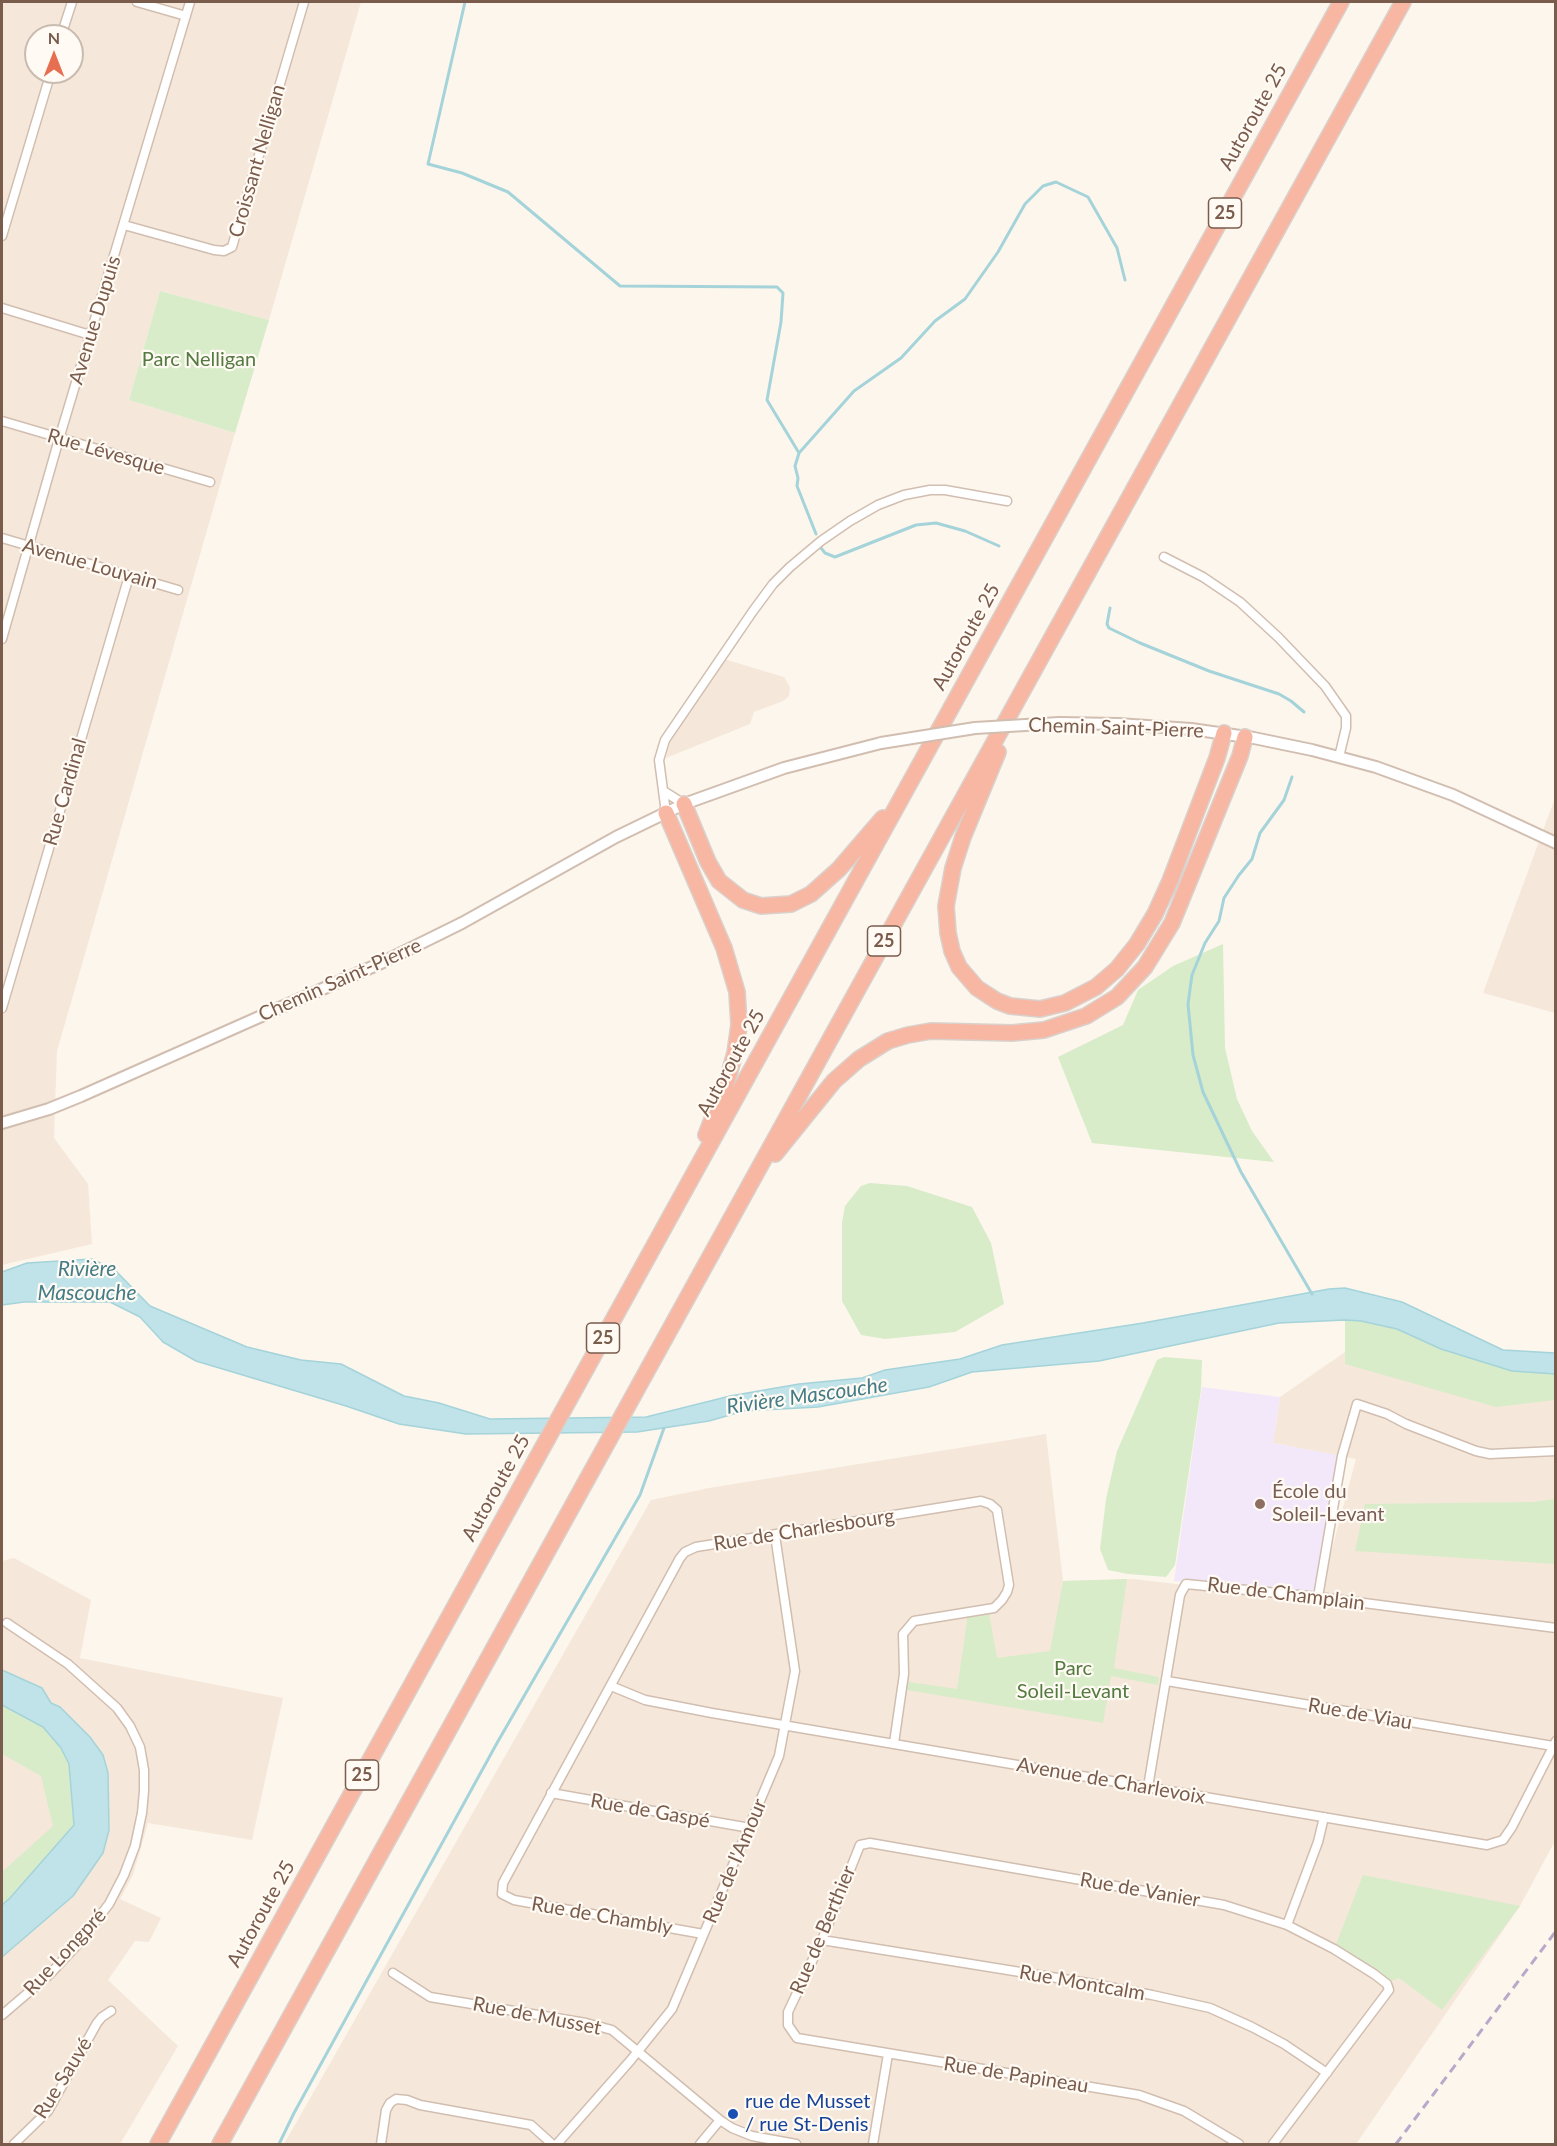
<!DOCTYPE html>
<meta charset="utf-8">
<style>
body{margin:0}
#map{position:relative;width:1557px;height:2146px;overflow:hidden;background:#fdf6ec;font-family:Lato,sans-serif}
canvas{display:block}
.frame{position:absolute;inset:0;border:3px solid #7a5c4d;pointer-events:none}
.north{position:absolute;left:24px;top:24px;width:60px;height:60px;box-sizing:border-box;background:#fffaf3;border:2px solid #cabbb1;border-radius:50%;rotate:0deg;font-size:16px;font-weight:700;line-height:24px;text-align:center;color:#7a5c4d}
.north::after{content:'';display:block;margin:auto;width:21px;height:27px;background:#e76f51;clip-path:polygon(50% 0,100% 100%,50% 72%,0 100%)}
</style>
<div id="map">
<canvas width="1557" height="2146"></canvas>
<div class="frame"></div>
<div class="north">N</div>
</div>
<script>
const c = document.querySelector('canvas').getContext('2d');
c.lineJoin = 'round';
function paint(path, color) { c.fillStyle = color; c.fill(path, 'evenodd'); }
const poly = rows => new Path2D(rows.map(r => 'M' + r).join(''));
function strokePath(path, color, width, dash) { c.strokeStyle = color; c.lineWidth = width; c.lineCap = dash ? 'butt' : 'round'; c.setLineDash(dash || []); c.stroke(path); }
function drawText(font, color, halo, rows, align = 'center') {
  c.font = font + ' Lato,sans-serif'; c.lineWidth = 4.5; c.setLineDash([]); c.textBaseline = 'middle'; c.strokeStyle = halo; c.fillStyle = color; for (const [text, x, y, turn = 0] of rows) {
    c.save(); c.translate(x, y); c.rotate((+turn || 0) * Math.PI / 180); c.textAlign = isNaN(turn) ? turn : align; if (halo) c.strokeText(text, 0, 0); c.fillText(text, 0, 0); c.restore();
  }
}
const residential = poly([
 [2,2,361,2,269,320,160,291,129,400,235,433,57,1051,54,1138,88,1184,92,1244,2,1265],
 [36,36,72,36,72,72,36,72],
 [724,659,784,677,790,687,789,696,783,701,754,712,750,724,666,758,670,742],
 [1555,798,1555,1013,1483,993],
 [1348,1350,1555,1392,1555,1841,1520,1906,1356,2144,284,2144,651,1500,709,1488,1046,1434,1063,1581,1134,1579,1318,1601,1356,1459,1273,1443,1280,1397],
 [14,1558,91,1600,80,1658,283,1698,252,1840,148,1823,133,1875,120,1899,161,1918,149,1942,135,1941,108,1980,178,2046,120,2144,2,2144,2,1561]
]);
const education = poly([
 [1202,1387,1280,1397,1273,1443,1342,1456,1318,1595,1174,1581]
]);
const green = poly([
 [160,291,269,320,235,433,129,400],
 [1223,944,1225,1048,1237,1099,1252,1131,1274,1162,1092,1143,1058,1057,1123,1025,1138,990,1173,966],
 [870,1183,907,1186,972,1207,991,1243,1004,1304,955,1332,885,1339,861,1335,842,1301,842,1222,845,1206,861,1186],
 [1345,1320,1361,1321,1397,1329,1441,1349,1512,1371,1555,1374,1555,1400,1496,1407,1345,1364],
 [1164,1357,1202,1360,1201,1390,1175,1565,1166,1577,1128,1574,1108,1570,1100,1549,1106,1499,1117,1451,1157,1360],
 [1555,1499,1555,1564,1355,1551,1365,1504,1533,1502],
 [1127,1579,1114,1668,1159,1677,1158,1685,1111,1676,1103,1723,901,1689,903,1681,957,1689,967,1621,965,1611,988,1607,997,1658,1050,1651,1063,1581],
 [2,1705,43,1727,61,1748,69,1765,74,1825,10,1898,2,1905,2,1872,53,1826,41,1776,2,1754],
 [1363,1875,1520,1906,1442,2010,1399,1978,1388,1982,1335,1947]
]);
const water = poly([
 [92,1259,115,1270,150,1306,247,1347,301,1360,341,1364,404,1396,439,1403,490,1419,646,1417,730,1396,799,1384,862,1378,885,1370,960,1359,1002,1345,1143,1323,1329,1289,1345,1288,1402,1302,1503,1350,1555,1353,1556,1374,1512,1371,1441,1349,1397,1329,1361,1321,1345,1320,1279,1323,1099,1361,972,1372,929,1387,818,1407,744,1411,709,1421,637,1432,466,1434,399,1424,346,1406,196,1361,163,1342,140,1317,110,1302,24,1302,2,1305,2,1272,27,1263,92,1259],
 [2,1670,42,1688,51,1703,60,1707,90,1737,103,1755,108,1773,109,1830,103,1853,73,1896,2,1957,2,1905,10,1898,74,1825,69,1764,61,1748,43,1727,2,1705,2,1670]
]);
const stream = poly([
 [465,2,428,164,462,173,508,192,620,286,777,287,783,293,781,322,767,400,799,453],
 [816,534,797,486,798,478,795,466,799,453,854,391,901,358,935,321,965,299,998,252,1025,204,1043,186,1056,182,1088,197,1117,248,1125,280],
 [821,548,825,553,835,557,916,525,936,523,965,531,999,546],
 [1110,608,1107,624,1109,628,1140,643,1209,671,1279,694,1291,701,1304,712],
 [1292,777,1284,800,1260,833,1252,859,1239,875,1224,898,1219,921,1205,943,1192,975,1188,1004,1193,1055,1203,1092,1241,1172,1312,1294],
 [279,2144,294,2113,497,1743,640,1495,664,1428]
]);
const minor = poly([
 [137,2,186,16],
 [61,36,72,2],
 [124,225,214,250,224,251,232,247,304,2],
 [2,236,51,72],
 [2,308,90,335],
 [2,421,210,482],
 [2,538,178,590],
 [1164,557,1203,577,1240,602,1278,637,1325,686,1346,716,1346,728,1339,757],
 [2,639,59,439,190,2],
 [665,792,684,804],
 [666,813,659,760,665,740,753,611,773,584,790,567,821,541,850,521,878,505,904,495,930,490,945,490,1007,501],
 [2,1008,129,576],
 [1318,1597,1342,1456,1357,1404,1387,1414,1406,1424,1476,1451,1490,1454,1556,1451],
 [1167,1681,1553,1746],
 [611,1686,645,1700,712,1713,1487,1845,1503,1840,1512,1827,1556,1741],
 [1148,1787,1180,1595,1186,1584,1318,1597,1556,1628],
 [551,1793,750,1828],
 [1287,1925,1318,1842,1324,1817],
 [703,1934,514,1900,502,1894,503,1883,680,1558,685,1552,696,1547,981,1501,990,1504,997,1510,1009,1585,1007,1592,1002,1600,994,1608,914,1621,903,1634,904,1674,894,1743],
 [822,1940,1082,1982,1152,1995,1210,2008,1252,2027,1284,2044,1327,2073],
 [393,1973,430,1997,586,2023,612,2030,720,2120,732,2128,752,2136,796,2144],
 [2,2015,50,1974,78,1944,109,1904,124,1875,135,1846,142,1813,144,1791,144,1770,140,1747,130,1726,117,1708,68,1664,7,1623],
 [14,2144,48,2111,97,2023,102,2017,111,2011],
 [381,2144,386,2110,390,2103,396,2099,407,2100,420,2105,531,2125,552,2144],
 [557,2144,630,2061,672,2009,779,1756,795,1671,775,1535],
 [700,2144,720,2120],
 [873,2144,888,2054],
 [1239,2144,1184,2111,1139,2095,797,2038,788,2025,788,2012,822,1940,860,1845,870,1843,1224,1905,1287,1925,1334,1949,1374,1974,1387,1984,1389,1990,1273,2144]
]);
const tertiary = poly([
 [1059,723,1118,724,1191,729,1254,738,1312,750,1376,767,1453,795,1556,843],
 [2,1123,49,1109,81,1096,381,963,462,923,616,837,684,804,784,768,881,743]
]);
const motorway = poly([
 [998,752,963,837,953,868,946,906,948,933,952,951,959,967,977,988,997,1001,1010,1006,1040,1009,1065,1003,1096,987,1117,969,1137,944,1155,914,1170,881,1217,758,1224,733],
 [684,804,708,862,719,881,743,900,761,906,791,904,811,894,839,869,883,818],
 [666,813,724,948,737,992,739,1025,735,1053,727,1081,706,1135],
 [775,1154,834,1081,859,1059,888,1041,908,1035,931,1031,1012,1033,1044,1030,1086,1016,1117,997,1145,967,1172,923,1240,756,1245,737],
 [158,2144,1341,2],
 [220,2144,1403,2]
]);
const rail = poly([
 [1396,2144,1556,1931]
]);
const tertiaryBridge = poly([
 [881,743,975,728,1059,723]
]);
const markers = [
 [1260,1504,6,"#8d6e63"],
 [733,2114,6,"#1a4fb4"]
];
const shields = [
 [1225,213,33],
 [884,941,33],
 [603,1338,33],
 [362,1775,33]
];
const shieldNames = [
 ["25",1225,213],
 ["25",884,941],
 ["25",603,1338],
 ["25",362,1775]
];
const streetNames = [
 ["Autoroute 25",1253,117,-61],
 ["Croissant Nelligan",257,161,-74],
 ["Avenue Dupuis",95,320,-73],
 ["Rue Lévesque",106,452,16],
 ["Avenue Louvain",90,564,16],
 ["Autoroute 25",966,637,-61],
 ["Chemin Saint-Pierre",1116,728,2],
 ["Rue Cardinal",65,792,-74],
 ["Chemin Saint-Pierre",340,980,-24],
 ["Autoroute 25",731,1063,-61],
 ["Autoroute 25",496,1488,-61],
 ["Rue de Charlesbourg",804,1530,-9],
 ["Rue de Champlain",1286,1594,7],
 ["Rue de Viau",1360,1714,10],
 ["Avenue de Charlevoix",1111,1781,10],
 ["Rue de Gaspé",650,1811,10],
 ["Rue de l'Amour",735,1861,-67],
 ["Rue de Vanier",1140,1890,10],
 ["Autoroute 25",261,1914,-61],
 ["Rue de Chambly",602,1916,10],
 ["Rue de Berthier",823,1930,-67],
 ["Rue Longpré",65,1952,-47],
 ["Rue Montcalm",1082,1983,10],
 ["Rue de Musset",537,2016,11],
 ["Rue de Papineau",1016,2075,9],
 ["Rue Sauvé",63,2078,-58]
];
const parkNames = [
 ["Parc Nelligan",199,360],
 ["Parc",1073,1669],
 ["Soleil-Levant",1073,1692]
];
const educationNames = [
 ["École du",1272,1492],
 ["Soleil-Levant",1272,1515]
];
const transitNames = [
 ["rue de Musset",745,2102],
 ["/ rue St-Denis",745,2125]
];
const waterNames = [
 ["Rivière",87,1269],
 ["Mascouche",87,1293],
 ["Rivière Mascouche",807,1396,-8]
];
paint(residential, '#f5e8da');
paint(education, '#f3e8fa');
paint(green, '#d8ecc9');
paint(water, '#bfe3e8');
strokePath(water, '#a5d3da', 1.5);
strokePath(stream, '#a5d3da', 3);
strokePath(minor, '#d1beb0', 11);
strokePath(tertiary, '#d1beb0', 14);
strokePath(motorway, '#dad1cd', 18);
strokePath(minor, '#fff', 8);
strokePath(tertiary, '#fff', 10);
strokePath(motorway, '#f7b7a3', 15);
strokePath(rail, '#b9a8c9', 3, [9, 6]);
strokePath(tertiaryBridge, '#d1beb0', 14, []);
strokePath(tertiaryBridge, '#fff', 10);
for (const [x, y, r, color] of markers) { const dot = new Path2D(); dot.arc(x, y, r, 0, 2 * Math.PI); c.fillStyle = color; c.fill(dot); strokePath(dot, '#fffaf3', 2); }
for (const [x, y, w] of shields) { const box = new Path2D(); box.roundRect(x - w / 2, y - 15, w, 30, 4.5); c.fillStyle = '#fffaf3'; c.fill(box); strokePath(box, '#7a5c4d', 1.5); }
drawText('bold 18px', '#7a5c4d', null, shieldNames);
drawText('20px', '#7a5c4d', '#fffaf3', streetNames);
drawText('20px', '#537a41', '#fffaf3', parkNames);
drawText('20px', '#785e54', '#fffaf3', educationNames, 'left');
drawText('20px', '#164399', '#fffaf3', transitNames, 'left');
drawText('italic 21px', '#437c86', '#fffaf3', waterNames);
</script>
